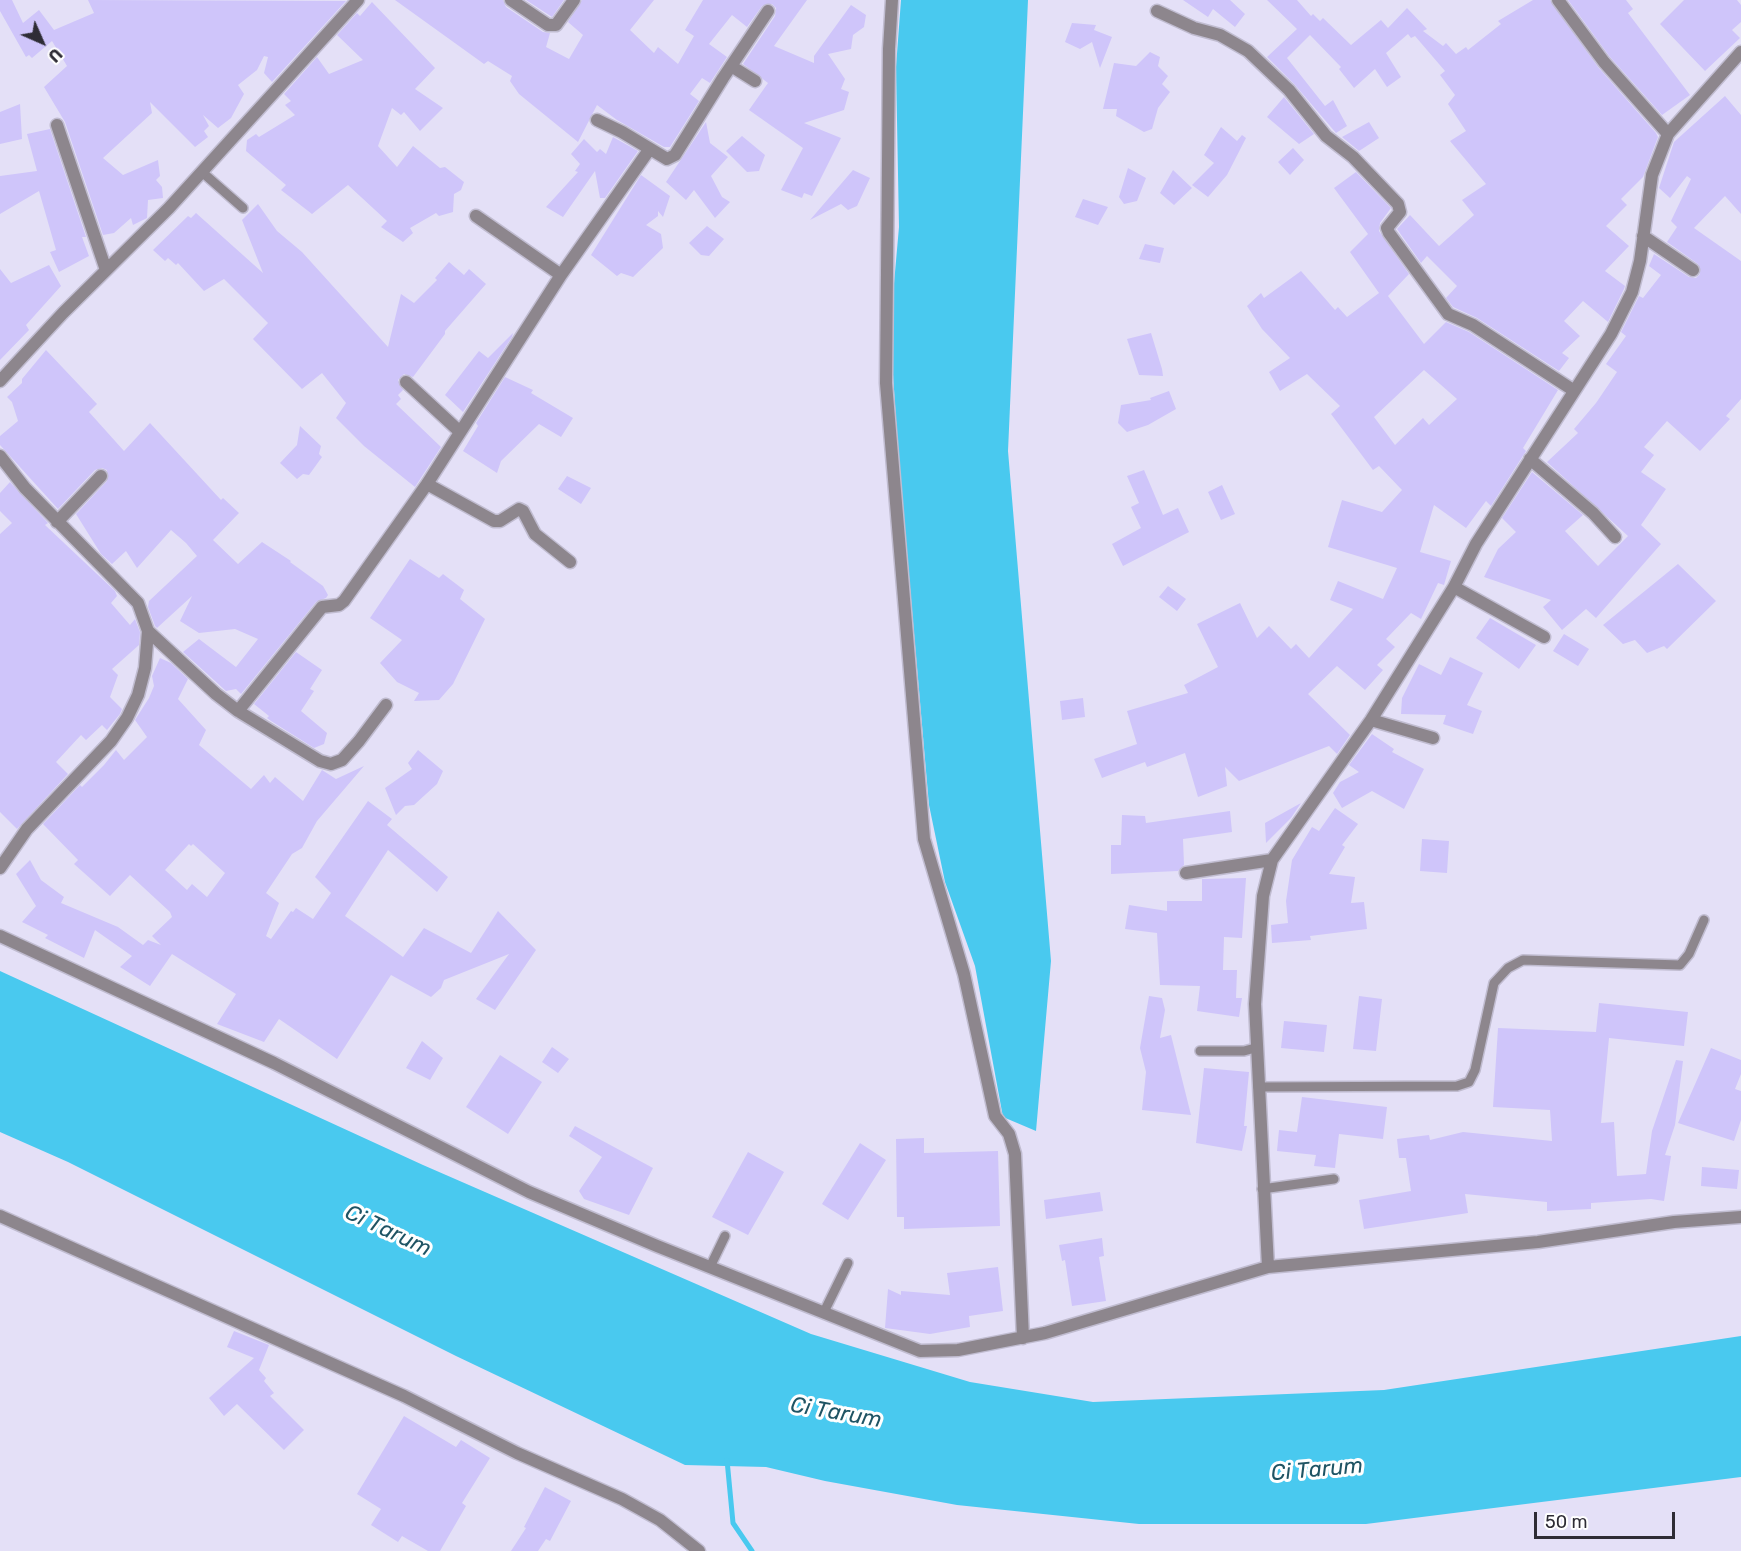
<!DOCTYPE html>
<style>
body{margin:0}
#map{position:relative;width:1741px;height:1551px;overflow:hidden;background:#e4e0f7;font-family:Rubik,sans-serif}
canvas{display:block}
.north{position:absolute;left:12px;top:12px;width:60px;height:60px;-webkit-text-stroke:4px #fff;paint-order:stroke;rotate:135deg;font-size:16px;font-weight:700;line-height:24px;text-align:center;color:#2e2c35}
.north::after{content:'';display:block;margin:auto;width:21px;height:27px;background:#2e2c35;clip-path:polygon(50% 0,100% 100%,50% 72%,0 100%)}
.scale{position:absolute;left:1534px;top:1512px;width:141px;height:27px;box-sizing:border-box;border:3px solid #2e2c35;border-top:0;padding-left:8px;font-size:18px;line-height:21px;white-space:nowrap;color:#2e2c35;-webkit-text-stroke:4px #fff;paint-order:stroke}
</style>
<div id="map">
<canvas width="1741" height="1551"></canvas>
<div class="north">U</div>
<div class="scale">50 m</div>
</div>
<script>
const c = document.querySelector('canvas').getContext('2d');
c.lineJoin = 'round';
function paint(path, color) { c.fillStyle = color; c.fill(path, 'evenodd'); }
const poly = rows => new Path2D(rows.map(r => 'M' + r).join(''));
function strokePath(path, color, width, dash) { c.strokeStyle = color; c.lineWidth = width; c.lineCap = dash ? 'butt' : 'round'; c.setLineDash(dash || []); c.stroke(path); }
function drawText(font, color, halo, rows, align = 'center') {
  c.font = font + ' Rubik,sans-serif'; c.lineWidth = 6; c.setLineDash([]); c.textBaseline = 'middle'; c.strokeStyle = halo; c.fillStyle = color; for (const [text, x, y, turn = 0] of rows) {
    c.save(); c.translate(x, y); c.rotate((+turn || 0) * Math.PI / 180); c.textAlign = isNaN(turn) ? turn : align; if (halo) c.strokeText(text, 0, 0); c.fillText(text, 0, 0); c.restore();
  }
}
const water = poly([
 [901,0,1028,0,1008,451,1051,961,1036,1131,1003,1117,975,966,945,882,929,805,898,450,890,329,899,227,896,67],
 [0,971,423,1165,811,1334,970,1382,1093,1402,1384,1390,1741,1336,1741,1477,1366,1524,1139,1524,957,1505,825,1481,766,1467,685,1465,456,1356,68,1162,0,1132]
]);
const stream = poly([
 [727,1460,733,1523,752,1551]
]);
const building = poly([
 [0,0,12,0,23,23,39,10,54,30,94,13,88,0,346,1,272,82,264,73,268,57,264,56,257,70,238,85,244,94,231,118,218,128,203,115,209,126,204,131,208,137,195,147,150,102,152,113,103,158,123,175,158,160,160,176,156,180,162,187,163,198,148,200,147,218,133,225,131,218,114,233,103,235,65,122,44,87,67,66,52,41,32,58,29,55,26,57,0,11],
 [395,0,503,0,506,7,543,32,550,33,546,47,569,59,583,35,568,22,582,0,654,0,630,30,654,53,658,47,678,64,694,36,685,30,703,0,807,0,774,46,814,63,814,56,851,5,866,15,864,27,853,35,851,49,828,54,845,79,841,89,849,92,844,110,804,123,841,138,812,196,804,193,802,198,781,190,803,148,749,110,768,83,743,64,775,16,776,8,772,4,762,6,747,27,732,15,709,44,727,57,710,83,702,78,690,94,699,101,670,147,664,147,617,120,597,105,578,142,519,94,510,81,512,76,488,61,484,64],
 [526,0,564,0,552,17],
 [1183,0,1230,0,1245,14,1235,27,1213,9,1208,17],
 [1267,0,1297,0,1311,16,1313,14,1320,21,1323,18,1351,45,1381,20,1388,28,1407,8,1427,29,1423,31,1443,46,1446,43,1456,54,1466,47,1468,50,1501,24,1498,21,1533,0,1550,0,1598,67,1656,133,1658,137,1643,177,1621,199,1627,205,1606,226,1629,246,1605,271,1625,286,1624,289,1608,322,1583,301,1564,321,1580,336,1562,353,1569,358,1559,371,1477,318,1453,307,1446,298,1457,286,1427,256,1421,263,1397,229,1410,215,1439,246,1474,215,1462,200,1486,184,1450,141,1466,131,1448,104,1455,95,1440,75,1445,71,1415,36,1411,38,1408,34,1386,53,1401,77,1387,87,1375,69,1354,88,1339,69,1341,67,1310,35,1287,58,1325,106,1333,100,1347,126,1336,133,1295,85,1267,57,1297,29],
 [1568,0,1626,0,1633,9,1628,13,1690,95,1662,115,1610,57],
 [1684,0,1737,0,1741,5,1741,22,1732,30,1740,38,1705,71,1660,24],
 [372,2,435,68,415,89,443,108,420,131,404,112,401,115,392,108,378,146,397,167,413,146,440,168,445,167,464,182,461,190,454,194,453,212,439,216,436,213,410,228,413,233,403,242,381,227,387,221,348,185,312,214,281,190,286,185,246,151,247,140,256,134,259,137,295,115,285,105,291,101,284,94,317,57,329,74,363,60,337,35,357,13,360,16],
 [1072,23,1096,25,1094,30,1112,37,1100,68,1092,42,1080,49,1065,42],
 [1150,52,1160,57,1158,66,1168,76,1162,84,1170,92,1158,108,1152,129,1144,132,1116,116,1117,109,1103,109,1114,63,1136,66],
 [1725,96,1741,115,1741,214,1725,196,1694,228,1741,261,1741,399,1726,416,1730,419,1700,451,1667,421,1644,447,1654,455,1641,472,1666,489,1641,525,1661,544,1596,618,1586,609,1562,630,1543,607,1551,600,1484,577,1498,549,1516,532,1502,518,1532,472,1583,515,1565,531,1598,566,1628,536,1547,462,1578,433,1574,429,1596,403,1617,372,1606,364,1626,336,1621,332,1639,296,1643,298,1661,275,1649,266,1654,254,1689,277,1696,278,1700,274,1698,264,1667,242,1677,227,1671,221,1691,179,1687,176,1670,198,1659,188,1674,142],
 [1284,97,1314,134,1299,144,1267,117],
 [20,104,22,139,0,144,0,112],
 [706,122,710,143,728,157,711,176,722,197,730,202,715,218,694,190,686,200,666,182],
 [1369,122,1379,138,1359,151,1342,137],
 [1221,127,1237,141,1242,135,1246,138,1227,175,1208,197,1192,185,1214,163,1204,155],
 [50,129,86,237,82,237,89,256,59,272,50,252,56,250,39,191,0,214,0,176,37,171,27,134],
 [742,136,765,155,759,171,747,172,726,151],
 [613,137,638,151,605,198,600,198,595,171,563,217,546,207,578,172,575,171,580,164,571,154,584,139,597,152,600,149,606,154],
 [1293,148,1304,160,1290,175,1278,162],
 [1128,168,1146,178,1137,201,1124,204,1119,197],
 [853,170,870,178,857,206,848,210,841,204,810,220],
 [1173,170,1192,188,1174,205,1160,193],
 [1356,172,1391,208,1380,223,1379,231,1409,274,1388,296,1424,344,1446,322,1469,332,1558,390,1523,448,1526,451,1491,506,1486,501,1466,528,1434,505,1420,552,1451,561,1444,585,1438,583,1421,619,1411,613,1386,639,1395,647,1377,665,1383,670,1365,690,1337,666,1308,694,1350,735,1337,754,1329,746,1239,781,1225,767,1227,786,1198,797,1185,753,1147,767,1145,762,1102,778,1094,759,1137,744,1127,711,1188,693,1184,685,1218,667,1197,624,1240,603,1257,638,1269,626,1291,649,1296,644,1309,658,1353,609,1330,600,1338,581,1383,599,1397,568,1328,547,1342,500,1382,512,1402,490,1379,466,1373,470,1331,414,1340,406,1307,374,1280,391,1269,372,1290,358,1262,329,1247,306,1261,293,1264,298,1301,271,1335,310,1338,307,1347,317,1379,293,1350,252,1368,234,1334,188],
 [1424,370,1457,399,1429,425,1423,418,1395,445,1374,417],
 [641,175,670,196,663,217,658,211,658,216,646,225,661,234,663,248,633,277,621,273,617,276,591,255],
 [1083,199,1108,207,1098,225,1075,217],
 [258,204,277,231,302,252,388,347,401,294,414,303,437,280,435,278,449,262,464,275,469,269,486,284,445,331,445,334,413,377,404,374,398,380,403,390,398,395,401,399,396,404,441,447,415,487,364,446,336,418,346,403,322,373,302,389,253,339,268,323,224,279,204,291,178,263,176,265,168,258,165,261,153,250,188,216,191,218,196,213,263,273,242,220],
 [707,226,724,239,709,256,701,255,689,243],
 [1145,244,1164,248,1160,263,1139,259],
 [49,265,61,286,26,325,29,330,0,360,0,269,11,283],
 [513,333,512,337,463,412,445,395,479,351,488,358],
 [1151,333,1162,369,1163,376,1139,375,1127,339],
 [46,350,97,404,89,412,124,451,150,423,221,500,223,498,239,513,213,540,238,564,262,542,291,561,290,562,323,586,328,595,326,598,316,602,241,694,236,689,226,691,183,652,199,639,236,667,258,639,235,629,199,633,180,621,192,596,157,628,155,626,148,607,149,601,197,556,186,543,171,530,137,568,126,551,112,564,101,554,76,514,107,481,107,470,102,468,95,470,58,509,0,445,0,436,18,421,12,402,7,397,22,383,22,379],
 [505,377,533,390,531,393,573,418,561,437,539,424,501,461,497,473,463,451,478,426,476,423],
 [1169,391,1176,409,1148,425,1127,432,1118,423,1121,405,1151,400,1150,398],
 [300,426,321,446,319,454,322,457,309,475,303,474,297,479,280,463,297,445],
 [1144,470,1163,515,1178,508,1189,532,1123,566,1112,544,1141,528,1131,507,1139,503,1127,476],
 [567,476,591,488,581,504,558,489],
 [10,482,48,523,45,525,115,591,117,596,111,603,130,625,135,619,140,632,139,645,112,669,118,675,110,697,122,709,120,714,107,730,102,725,86,740,81,735,56,762,68,774,17,829,0,812,0,534,12,523,0,511,0,493],
 [1222,485,1235,514,1221,520,1208,492],
 [410,559,439,578,443,574,464,590,460,599,485,619,453,684,439,700,414,701,419,693,397,682,380,663,402,640,370,618],
 [1678,564,1716,601,1667,649,1664,646,1647,653,1635,640,1623,644,1603,625],
 [1168,586,1186,599,1177,611,1159,597],
 [1490,618,1536,645,1519,669,1476,638],
 [1564,634,1589,649,1578,666,1553,651],
 [296,652,322,670,310,689,314,691,301,711,327,733,324,744,314,748,271,721,267,718,269,716,254,704],
 [1450,657,1483,673,1467,705,1482,711,1473,734,1443,724,1446,715,1401,714,1402,698,1419,664,1441,675],
 [160,658,171,663,188,679,178,699,206,730,199,745,251,789,264,775,270,783,275,777,303,801,322,770,336,779,364,766,317,821,302,848,292,854,266,893,279,903,266,936,271,939,291,911,293,912,296,908,313,919,331,893,315,877,368,801,392,819,387,825,448,877,437,892,388,850,345,916,403,957,424,928,471,953,498,911,536,950,495,1010,476,999,509,954,444,980,441,988,431,997,391,975,337,1059,279,1019,264,1042,217,1024,236,994,172,954,150,986,120,967,132,956,95,930,84,958,45,938,48,935,22,922,36,906,16,874,30,860,41,880,64,897,61,903,118,927,143,945,148,940,161,945,152,936,172,917,170,912,130,875,110,896,74,864,78,860,43,824,80,785,82,787,104,765,116,750,124,760,147,737,135,720,149,698,154,686,152,676],
 [189,844,191,846,193,844,225,873,207,897,192,884,187,890,165,870],
 [1083,698,1085,717,1062,720,1060,701],
 [1372,734,1394,749,1392,752,1424,769,1404,809,1372,791,1342,808,1333,793,1340,782,1359,772,1349,765],
 [418,750,443,771,437,784,414,805,405,806,396,815,385,788,412,769,408,763],
 [1301,803,1291,818,1266,843,1265,823],
 [1335,808,1358,824,1342,845,1345,847,1329,874,1355,877,1351,903,1364,902,1367,929,1310,936,1311,940,1272,943,1271,925,1288,923,1286,901,1292,860,1312,827,1319,831],
 [1230,811,1232,832,1183,839,1184,865,1178,871,1111,874,1111,845,1121,845,1122,815,1145,816,1146,823],
 [1422,839,1449,841,1447,873,1420,871],
 [1246,878,1242,938,1224,937,1223,970,1237,970,1236,998,1242,998,1239,1017,1197,1011,1200,986,1160,985,1157,933,1125,929,1129,905,1167,911,1167,901,1202,901,1202,879],
 [1149,996,1162,998,1165,1010,1160,1038,1171,1035,1191,1115,1142,1110,1146,1072,1140,1048],
 [1359,996,1382,999,1376,1051,1353,1049],
 [1599,1003,1688,1012,1684,1046,1609,1038,1601,1123,1614,1122,1617,1176,1646,1174,1652,1131,1676,1060,1683,1061,1675,1125,1665,1155,1671,1156,1664,1201,1651,1199,1591,1203,1591,1209,1547,1211,1547,1202,1465,1194,1468,1213,1364,1229,1359,1200,1411,1191,1406,1158,1399,1158,1397,1139,1429,1135,1430,1140,1463,1132,1552,1141,1550,1110,1493,1107,1498,1028,1596,1032],
 [1284,1021,1327,1025,1324,1052,1281,1048],
 [422,1041,443,1058,430,1080,406,1068],
 [552,1047,569,1059,558,1073,542,1062],
 [1711,1048,1741,1060,1741,1074,1735,1089,1741,1091,1741,1120,1734,1141,1678,1123],
 [500,1055,542,1082,508,1134,466,1107],
 [1204,1068,1249,1072,1244,1126,1247,1126,1242,1151,1196,1143],
 [1302,1097,1387,1107,1383,1139,1339,1134,1335,1168,1314,1166,1316,1155,1277,1151,1279,1130,1297,1132],
 [575,1126,653,1168,629,1215,584,1199,579,1191,602,1157,569,1136],
 [924,1138,924,1153,998,1151,1000,1226,904,1229,904,1217,897,1217,896,1139],
 [860,1143,886,1160,848,1220,822,1204],
 [748,1152,784,1172,748,1235,712,1217],
 [1702,1167,1739,1170,1737,1189,1701,1186],
 [1100,1192,1103,1211,1046,1219,1044,1200],
 [1102,1238,1104,1256,1099,1257,1106,1301,1072,1306,1065,1260,1062,1261,1059,1245],
 [998,1267,1003,1311,969,1316,970,1327,930,1334,885,1328,888,1289,901,1295,901,1291,950,1295,947,1273],
 [234,1331,269,1345,259,1370,266,1378,264,1381,274,1393,270,1396,304,1430,284,1450,237,1404,224,1416,209,1398,254,1358,227,1347],
 [404,1416,456,1447,461,1440,490,1458,462,1503,466,1506,440,1551,428,1551,402,1536,398,1542,371,1525,381,1509,357,1494],
 [545,1487,571,1501,550,1541,546,1539,538,1551,511,1551,526,1528,524,1527]
]);
const lane = poly([
 [202,172,243,208],
 [1200,1051,1244,1051,1255,1048],
 [1258,1087,1457,1086,1469,1082,1475,1070,1494,983,1508,968,1523,960,1680,965,1689,954,1704,920],
 [1262,1189,1334,1179],
 [710,1267,725,1236],
 [824,1312,848,1263]
]);
const street = poly([
 [511,0,548,25,556,25,574,0],
 [892,0,889,49,886,383,924,839,964,974,995,1116,1009,1134,1015,1154,1023,1338],
 [1558,0,1604,62,1668,134],
 [1157,11,1194,28,1220,35,1248,51,1289,90,1326,136,1353,157,1398,204,1400,212,1387,228,1389,233,1448,314,1473,325,1573,390],
 [1741,52,1668,134,1652,175,1640,261,1632,292,1611,334,1476,544,1454,587,1371,720,1272,860,1263,896,1255,1004,1268,1267,1538,1242,1674,1222,1741,1217],
 [731,66,755,81],
 [597,120,622,132,667,159,675,155,723,78,768,11],
 [57,125,106,270],
 [476,216,561,275],
 [1643,236,1693,270],
 [0,381,63,313,169,208,358,0],
 [406,382,459,431],
 [0,456,25,488,138,603,148,631,145,668,138,695,127,718,111,741,27,829,0,868],
 [1530,459,1593,513,1615,537],
 [427,484,494,521,500,521,519,509,523,511,535,534,570,562],
 [57,522,101,476],
 [1454,587,1544,637],
 [148,631,216,694,238,711,322,607,339,605,344,601,427,484,561,275,649,150],
 [238,711,320,761,331,764,342,760,359,741,386,705],
 [1371,720,1433,738],
 [1186,873,1272,860],
 [0,936,274,1063,529,1192,657,1246,920,1351,958,1350,1045,1333,1268,1267],
 [0,1216,404,1396,517,1453,622,1499,660,1520,699,1551]
]);
const waterNames = [
 ["Ci Tarum",388,1231,25],
 ["Ci Tarum",836,1413,10],
 ["Ci Tarum",1317,1470,-5]
];
paint(water, '#49c9ef');
strokePath(stream, '#49c9ef', 5);
paint(building, '#cfc5fa');
strokePath(lane, '#c0bcd0', 12);
strokePath(street, '#c0bcd0', 15);
strokePath(lane, '#8d868d', 9);
strokePath(street, '#8d868d', 12);
drawText('italic 22px', '#1f5464', '#fff', waterNames);
</script>
